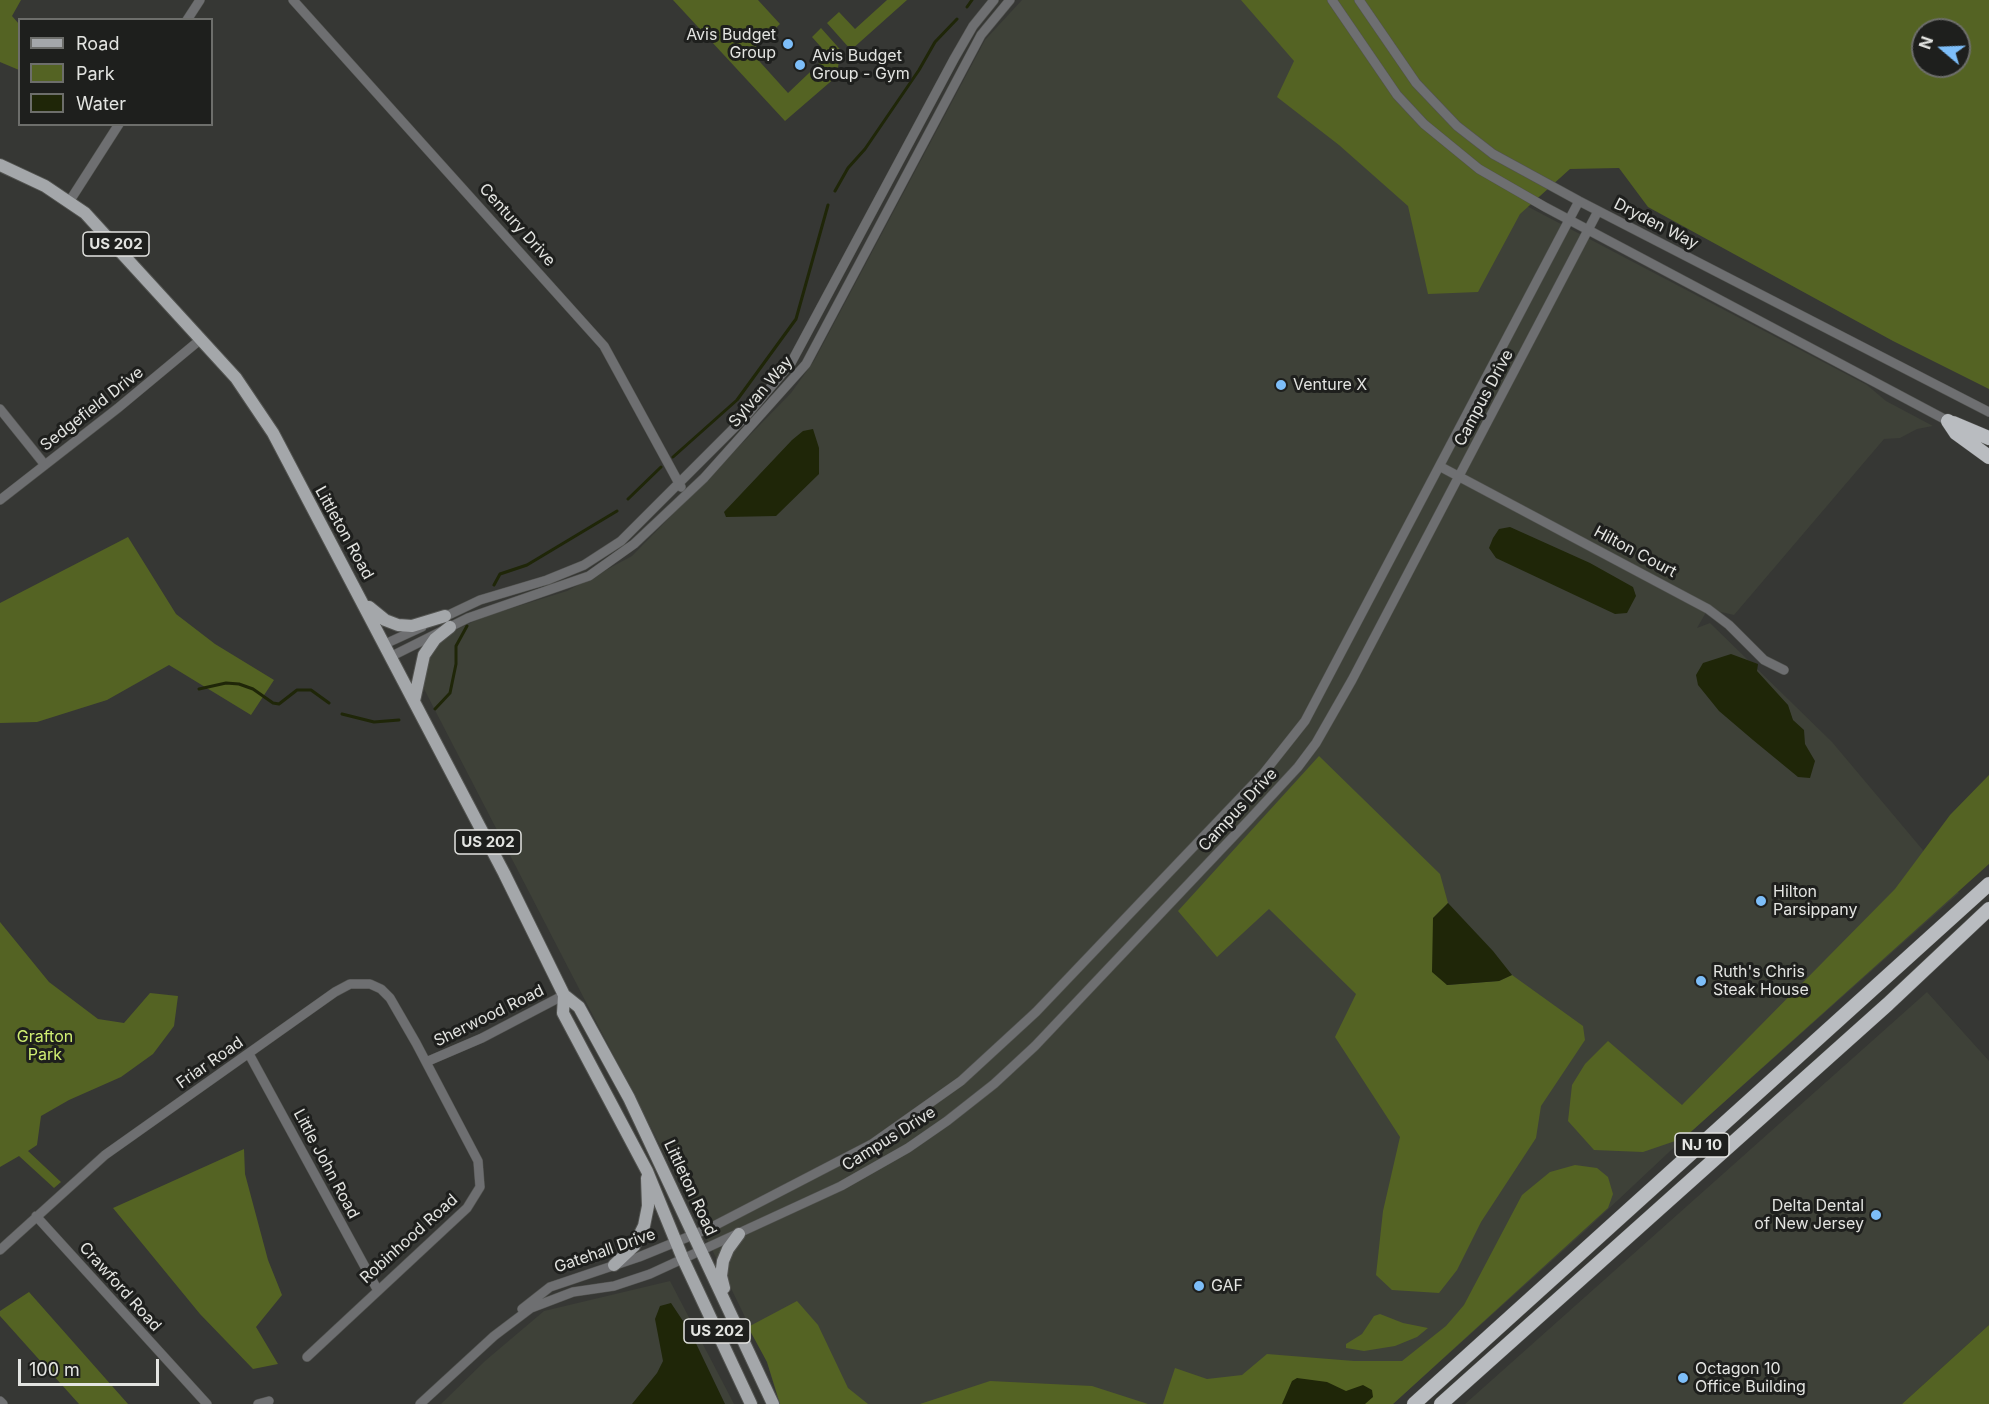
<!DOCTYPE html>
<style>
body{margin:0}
#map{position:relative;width:1989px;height:1404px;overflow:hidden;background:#363734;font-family:Inter,sans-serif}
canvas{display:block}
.legend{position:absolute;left:18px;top:18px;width:195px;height:108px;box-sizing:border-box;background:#1e1f1d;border:2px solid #6d6e6b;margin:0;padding:8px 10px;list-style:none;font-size:18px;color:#e3e4e1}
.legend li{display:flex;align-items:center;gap:12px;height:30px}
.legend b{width:30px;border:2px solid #6d6e6b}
.north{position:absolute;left:1911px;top:18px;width:60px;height:60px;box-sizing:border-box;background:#1e1f1d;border:2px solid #6d6e6b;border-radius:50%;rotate:289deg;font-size:16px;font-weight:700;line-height:24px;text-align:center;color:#e3e4e1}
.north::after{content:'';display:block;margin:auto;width:21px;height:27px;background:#7dbef9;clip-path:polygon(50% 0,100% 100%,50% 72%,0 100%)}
.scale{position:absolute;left:18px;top:1359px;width:141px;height:27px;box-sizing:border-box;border:3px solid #e3e4e1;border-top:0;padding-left:8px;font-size:18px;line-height:21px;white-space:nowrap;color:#e3e4e1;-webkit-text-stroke:4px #1e1f1d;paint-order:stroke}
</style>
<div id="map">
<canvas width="1989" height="1404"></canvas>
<ul class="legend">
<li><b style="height:8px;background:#a4a7aa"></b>Road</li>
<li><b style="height:16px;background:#546323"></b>Park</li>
<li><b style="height:16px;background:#1f2608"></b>Water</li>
</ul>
<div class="north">N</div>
<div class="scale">100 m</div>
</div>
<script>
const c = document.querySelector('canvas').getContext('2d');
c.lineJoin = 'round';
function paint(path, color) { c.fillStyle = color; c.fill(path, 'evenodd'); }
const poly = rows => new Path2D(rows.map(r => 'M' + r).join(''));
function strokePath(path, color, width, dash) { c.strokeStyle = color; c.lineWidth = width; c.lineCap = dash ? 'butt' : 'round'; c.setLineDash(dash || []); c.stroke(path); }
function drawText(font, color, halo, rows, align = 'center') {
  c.font = font + ' Inter,sans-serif'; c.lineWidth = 6; c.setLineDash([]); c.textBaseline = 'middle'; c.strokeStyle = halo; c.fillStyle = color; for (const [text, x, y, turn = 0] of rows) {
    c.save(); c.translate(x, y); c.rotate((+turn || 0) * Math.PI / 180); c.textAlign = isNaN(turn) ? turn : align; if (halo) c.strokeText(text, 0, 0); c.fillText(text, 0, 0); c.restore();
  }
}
const built = poly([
 [1022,0,1325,0,1483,183,1867,385,1886,401,1933,426,1917,429,1900,438,1884,439,1734,615,1708,609,1697,628,1710,623,1832,742,1959,893,1684,1138,1585,1231,1393,1404,780,1404,767,1362,678,1180,423,687,424,661,447,634,483,617,567,591,632,556,791,393,814,361,985,40],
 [1927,992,1989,1061,1989,1325,1902,1404,1465,1404],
 [670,1281,734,1404,441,1404,485,1361,544,1311]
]);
const green = poly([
 [0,0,21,0,12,16,19,24,19,70,0,62],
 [673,0,758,0,780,24,751,52,788,93,828,55,812,37,821,28,845,55,839,62,836,77,785,121],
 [887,0,907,0,851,50,827,23,839,12,855,29],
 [1241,0,1989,0,1989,389,1893,341,1648,207,1619,168,1570,169,1520,214,1478,292,1428,294,1408,206,1339,145,1277,97,1294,61],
 [1923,30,1959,30,1959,66,1923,66],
 [128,537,176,614,215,644,274,680,251,715,169,665,107,700,37,722,0,723,0,603],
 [1319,756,1440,874,1448,903,1433,918,1447,985,1499,981,1512,975,1583,1026,1585,1040,1541,1106,1536,1138,1481,1222,1457,1270,1439,1293,1392,1290,1376,1275,1383,1211,1400,1137,1335,1037,1356,994,1269,909,1217,957,1178,911],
 [1989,775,1989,864,1684,1138,1643,1152,1594,1150,1568,1121,1572,1085,1585,1064,1608,1041,1682,1105,1895,889,1950,815],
 [0,922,49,982,98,1019,124,1023,150,993,178,996,174,1026,153,1054,121,1077,69,1100,41,1116,37,1145,28,1151,61,1182,54,1188,19,1156,0,1167],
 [244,1149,245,1174,268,1260,282,1295,256,1327,278,1364,253,1369,200,1314,113,1208],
 [1575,1165,1597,1168,1608,1177,1613,1194,1608,1208,1393,1404,1163,1404,1175,1368,1207,1379,1242,1375,1267,1354,1354,1361,1402,1361,1446,1326,1464,1305,1522,1195,1550,1172],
 [29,1292,128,1404,79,1404,0,1316,0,1311],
 [797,1301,818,1325,848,1388,868,1404,780,1404,767,1362,748,1327],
 [1380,1314,1403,1323,1428,1328,1417,1337,1395,1346,1364,1351,1346,1348,1346,1344,1362,1334,1374,1316],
 [1989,1325,1989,1404,1902,1404],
 [990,1381,1092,1386,1148,1404,920,1404]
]);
const water = poly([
 [813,429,819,448,819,474,776,516,726,517,724,512,792,440,803,431],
 [1510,527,1590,563,1633,587,1636,596,1627,613,1615,614,1496,558,1489,548,1493,538,1499,529],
 [1731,654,1758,664,1757,671,1788,705,1793,720,1804,730,1805,744,1815,761,1810,778,1798,777,1753,740,1719,711,1698,685,1696,675,1703,663],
 [1448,903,1493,951,1512,975,1499,981,1447,985,1432,972,1433,918],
 [671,1303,691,1333,725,1404,632,1404,657,1373,663,1361,655,1319,660,1306],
 [1297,1378,1327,1382,1346,1391,1363,1385,1372,1390,1373,1397,1365,1404,1282,1404,1292,1381]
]);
const stream = poly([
 [967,7,972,0],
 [835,191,848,168,865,149,919,70,935,42,957,19],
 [673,457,737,400,796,319,828,205],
 [628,499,661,467],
 [494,585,500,574,527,565,617,511],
 [199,689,226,683,239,684,253,689,273,703,279,704,297,690,311,690,329,703],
 [435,709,450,693,456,664,456,646,467,626],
 [342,714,374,722,399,720]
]);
const minor = poly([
 [293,0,604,346,681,487],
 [1332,0,1397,95,1424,124,1479,169,1545,207,1948,421],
 [1359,0,1416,83,1457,126,1493,154,1579,201,1989,412],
 [187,20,200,0],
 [69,202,119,124],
 [0,409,45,465],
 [1441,467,1708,609,1729,625,1764,660,1784,670],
 [0,500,118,408,201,339],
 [440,619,480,600,547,580,584,565,621,541,747,415,791,363,954,59,973,26,994,0],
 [385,644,422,627],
 [390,657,468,618,589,576,634,544,704,478,806,364,981,35,1010,0],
 [249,1054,377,1289],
 [426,1062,482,1038,564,995],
 [36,1216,207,1404],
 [0,1250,105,1155,335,992,350,984,370,984,381,989,390,998,416,1043,478,1161,480,1187,467,1208,307,1357],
 [522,1309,550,1287,639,1257,710,1228,872,1144,961,1081,1036,1012,1263,774,1305,721,1579,201],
 [0,1401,3,1404],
 [258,1404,269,1401],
 [420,1404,494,1336,531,1308,573,1292,614,1286,650,1274,841,1186,908,1148,947,1121,994,1084,1035,1046,1249,820,1298,767,1316,743,1352,680,1598,211]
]);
const major = poly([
 [0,165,45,186,85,213,236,378,273,433,504,873,564,995,579,1007,629,1098,773,1404],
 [369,607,385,620,398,625,412,626,445,616],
 [414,701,424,655,435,639,450,627],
 [564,995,563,1013,647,1171,683,1259,751,1404],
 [614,1265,634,1246,644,1226,648,1206,647,1178],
 [724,1288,721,1276,723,1261,728,1249,739,1234]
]);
const highway = poly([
 [1948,421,1956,433,1989,457],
 [1953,423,1989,438],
 [1414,1404,1989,884],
 [1441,1404,1888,1004,1989,909]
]);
const markers = [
 [788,44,6,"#7dbef9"],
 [800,65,6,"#7dbef9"],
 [1281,385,6,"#7dbef9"],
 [1761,901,6,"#7dbef9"],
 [1701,981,6,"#7dbef9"],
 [1876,1215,6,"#7dbef9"],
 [1199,1286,6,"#7dbef9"],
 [1683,1378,6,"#7dbef9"]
];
const shields = [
 [116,244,66],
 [488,842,66],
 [1702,1145,54],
 [717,1331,66]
];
const shieldNames = [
 ["US 202",116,244],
 ["US 202",488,842],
 ["NJ 10",1702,1145],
 ["US 202",717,1331]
];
const poiNames = [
 ["Avis Budget",776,35,"right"],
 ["Group",776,53,"right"],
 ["Avis Budget",812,56],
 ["Group - Gym",812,74],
 ["Venture X",1293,385],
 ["Hilton",1773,892],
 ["Parsippany",1773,910],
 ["Ruth's Chris",1713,972],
 ["Steak House",1713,990],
 ["Delta Dental",1864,1206,"right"],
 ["of New Jersey",1864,1224,"right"],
 ["GAF",1211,1286],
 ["Octagon 10",1695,1369],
 ["Office Building",1695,1387]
];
const streetNames = [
 ["Dryden Way",1656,224,27],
 ["Century Drive",517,225,48],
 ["Sylvan Way",761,392,-49],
 ["Campus Drive",1484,398,-62],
 ["Sedgefield Drive",92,409,-38],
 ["Littleton Road",344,533,61],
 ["Hilton Court",1635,552,28],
 ["Campus Drive",1238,810,-47],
 ["Sherwood Road",489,1016,-26],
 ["Friar Road",210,1063,-35],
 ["Campus Drive",889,1139,-32],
 ["Little John Road",326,1164,62],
 ["Littleton Road",690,1188,65],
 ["Robinhood Road",409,1239,-42],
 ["Gatehall Drive",605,1251,-19],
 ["Crawford Road",120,1287,48]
];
const parkNames = [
 ["Grafton",45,1037],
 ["Park",45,1055]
];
paint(built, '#3e4138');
paint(green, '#546323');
paint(water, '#1f2608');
strokePath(stream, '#1f2608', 3);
strokePath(minor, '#525350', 10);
strokePath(major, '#525350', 14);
strokePath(highway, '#525350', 15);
strokePath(minor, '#6e6f71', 9);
strokePath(major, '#a4a7aa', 12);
strokePath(highway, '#b9bcc0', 14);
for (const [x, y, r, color] of markers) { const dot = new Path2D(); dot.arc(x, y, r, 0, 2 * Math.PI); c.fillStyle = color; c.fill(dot); strokePath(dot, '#1e1f1d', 2); }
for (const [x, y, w] of shields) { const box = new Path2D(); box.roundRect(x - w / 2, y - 12, w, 24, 4.5); c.fillStyle = '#1e1f1d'; c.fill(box); strokePath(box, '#e3e4e1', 1.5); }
drawText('bold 15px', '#e3e4e1', null, shieldNames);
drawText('16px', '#e3e4e1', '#1e1f1d', poiNames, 'left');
drawText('16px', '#e3e4e1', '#1e1f1d', streetNames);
drawText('16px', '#d0ef72', '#1e1f1d', parkNames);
</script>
